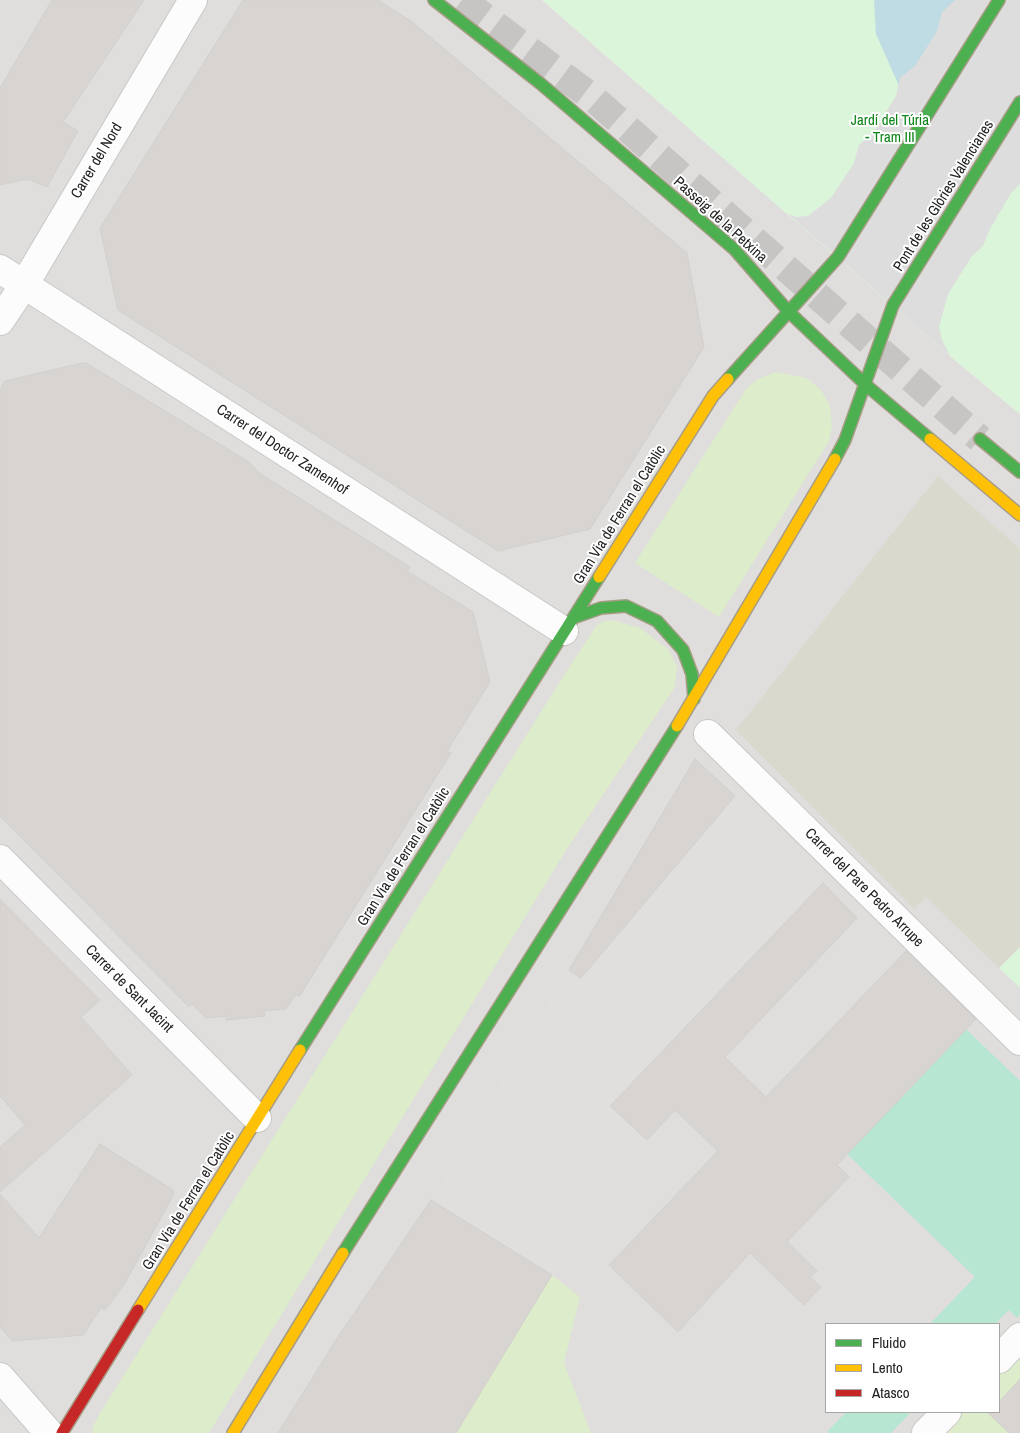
<!DOCTYPE html>
<meta charset="utf-8">
<style>
body{margin:0}
#map{position:relative;width:1020px;height:1433px;overflow:hidden;background:#f0eeeb;font-family:"Archivo Narrow",sans-serif}
canvas{display:block}
.legend{position:absolute;left:825px;top:1323px;width:175px;height:90px;box-sizing:border-box;background:#fff;border:1px solid #a7a7a7;margin:0;padding:6px 9px;list-style:none;font-size:15px;color:#222}
.legend li{display:flex;align-items:center;gap:10px;height:25px}
.legend b{width:25px;border:1px solid #a7a7a7}
</style>
<div id="map">
<canvas width="1020" height="1433"></canvas>
<ul class="legend">
<li><b style="height:6px;background:#4caf50"></b>Fluido</li>
<li><b style="height:6px;background:#ffc107"></b>Lento</li>
<li><b style="height:6px;background:#c62828"></b>Atasco</li>
</ul>
</div>
<script>
const c = document.querySelector('canvas').getContext('2d');
c.lineJoin = 'round';
function paint(path, color) { c.fillStyle = color; c.fill(path, 'evenodd'); }
const poly = rows => new Path2D(rows.map(r => 'M' + r).join(''));
function strokePath(path, color, width, dash) { c.strokeStyle = color; c.lineWidth = width; c.lineCap = dash ? 'butt' : 'round'; c.setLineDash(dash || []); c.stroke(path); }
function drawText(font, color, halo, rows, align = 'center') {
  c.font = font + ' "Archivo Narrow",sans-serif'; c.lineWidth = 4; c.setLineDash([]); c.textBaseline = 'middle'; c.strokeStyle = halo; c.fillStyle = color; for (const [text, x, y, turn = 0] of rows) {
    c.save(); c.translate(x, y); c.rotate((+turn || 0) * Math.PI / 180); c.textAlign = isNaN(turn) ? turn : align; if (halo) c.strokeText(text, 0, 0); c.fillText(text, 0, 0); c.restore();
  }
}
const residential = poly([
 [0,0,542,0,950,356,1020,414,1020,1433,0,1433],
 [826,1324,999,1324,999,1412,826,1412]
]);
const construction = poly([
 [938,476,1020,549,1020,947,999,968,926,897,914,909,736,730]
]);
const grass = poly([
 [775,372,807,378,821,390,830,406,832,426,829,441,719,617,635,563,746,389,756,380],
 [613,620,640,628,668,649,677,666,675,687,565,852,209,1433,92,1433,93,1426,100,1413,568,669,596,626,602,622],
 [552,1275,580,1297,564,1363,591,1433,456,1433],
 [1020,1351,1020,1433,940,1433,961,1412,999,1412,999,1373]
]);
const park = poly([
 [542,0,1020,0,1020,414,950,356],
 [1020,947,1020,988,999,968]
]);
const pitch = poly([
 [966,1029,1020,1081,1020,1314,1017,1318,1009,1310,995,1324,930,1324,975,1277,847,1154],
 [846,1412,911,1412,891,1433,829,1433,827,1432]
]);
const parking = poly([
 [735,796,823,883,611,1106,647,1140,552,1275,431,1200,560,984,571,990]
]);
const water = poly([
 [874,0,1020,0,900,88,876,34]
]);
const pier = poly([
 [955,0,1020,0,1020,184,1011,193,990,229,983,246,972,256,948,294,939,327,942,340,950,356,788,214,797,217,808,216,831,198,854,163,859,145,873,133,896,96,900,78,915,66,937,31,942,12]
]);
const building = poly([
 [52,0,144,0,63,122,78,131,47,187,28,179,0,185,0,88,52,0],
 [243,0,378,0,411,21,687,253,704,347,590,529,498,551,118,310,100,228,243,0],
 [82,363,86,363,249,462,259,473,410,567,407,571,473,612,490,682,447,751,451,753,299,997,296,994,286,1009,264,1011,265,1016,226,1020,226,1016,206,1018,192,1004,189,1007,0,816,0,390,5,381,82,363],
 [695,759,735,796,581,978,569,970,695,759],
 [823,883,857,918,725,1057,766,1097,906,951,976,1019,837,1165,849,1177,787,1242,817,1271,810,1277,821,1287,804,1305,750,1253,678,1332,609,1265,718,1151,675,1110,647,1140,610,1106,823,883],
 [0,899,100,1000,81,1017,132,1075,0,1192,0,1147,25,1125,0,1096,0,899],
 [100,1144,173,1190,174,1194,125,1283,105,1310,101,1308,83,1335,12,1341,0,1327,0,1194,39,1238,100,1144],
 [431,1200,552,1275,456,1433,278,1433,336,1340,431,1200],
 [1020,1379,1020,1433,1009,1433,988,1413,999,1412,999,1402,1020,1379]
]);
const primaryTunnel = poly([
 [462,0,593,98,980,439]
]);
const street = poly([
 [0,269,564,631],
 [0,321,24,285,193,0],
 [708,734,1020,1041],
 [0,859,257,1118],
 [999,1359,1020,1337],
 [0,1377,49,1433],
 [926,1433,947,1412]
]);
const fast = poly([
 [434,0,541,84,734,249,789,312,866,385,930,439],
 [728,379,838,257,999,0],
 [980,439,1020,472],
 [835,459,845,440,893,305,1020,102],
 [573,618,601,608,626,606,657,621,683,650,692,674,694,699],
 [300,1050,599,577],
 [343,1253,677,726]
]);
const slow = poly([
 [930,439,1020,515],
 [599,577,713,396,728,379],
 [677,726,835,459],
 [138,1310,300,1050],
 [233,1433,343,1253]
]);
const jam = poly([
 [62,1433,138,1310]
]);
const parkNames = [
 ["Jardí del Túria",890,121],
 ["- Tram III",890,138]
];
const streetNames = [
 ["Carrer del Nord",97,161,-59],
 ["Pont de les Glòries Valencianes",944,196,-58],
 ["Passeig de la Petxina",720,220,42],
 ["Carrer del Doctor Zamenhof",282,450,33],
 ["Gran Via de Ferran el Catòlic",620,515,-58],
 ["Gran Via de Ferran el Catòlic",404,857,-58],
 ["Carrer del Pare Pedro Arrupe",864,888,45],
 ["Carrer de Sant Jacint",129,989,45],
 ["Gran Via de Ferran el Catòlic",189,1201,-58]
];
paint(residential, '#dfdedc');
paint(construction, '#d9d9cd');
paint(grass, '#ddeccb');
paint(park, '#daf5da');
paint(pitch, '#b7e6d2');
paint(parking, '#e0dfde');
paint(water, '#bfdbe3');
paint(pier, '#dedddd');
paint(building, '#d7d4d2');
strokePath(building, '#d3d0cc', 1);
strokePath(primaryTunnel, '#c7c5c3', 28, [28, 14]);
strokePath(street, '#c9c8c7', 30);
strokePath(fast, '#a79c86', 14);
strokePath(slow, '#a79c86', 14);
strokePath(jam, '#a79c86', 14);
strokePath(street, '#fdfcfc', 28);
strokePath(fast, '#4caf50', 11);
strokePath(slow, '#ffc107', 11);
strokePath(jam, '#c62828', 11);
drawText('15px', '#0c8416', '#fff', parkNames);
drawText('15px', '#222', '#fff', streetNames);
</script>
